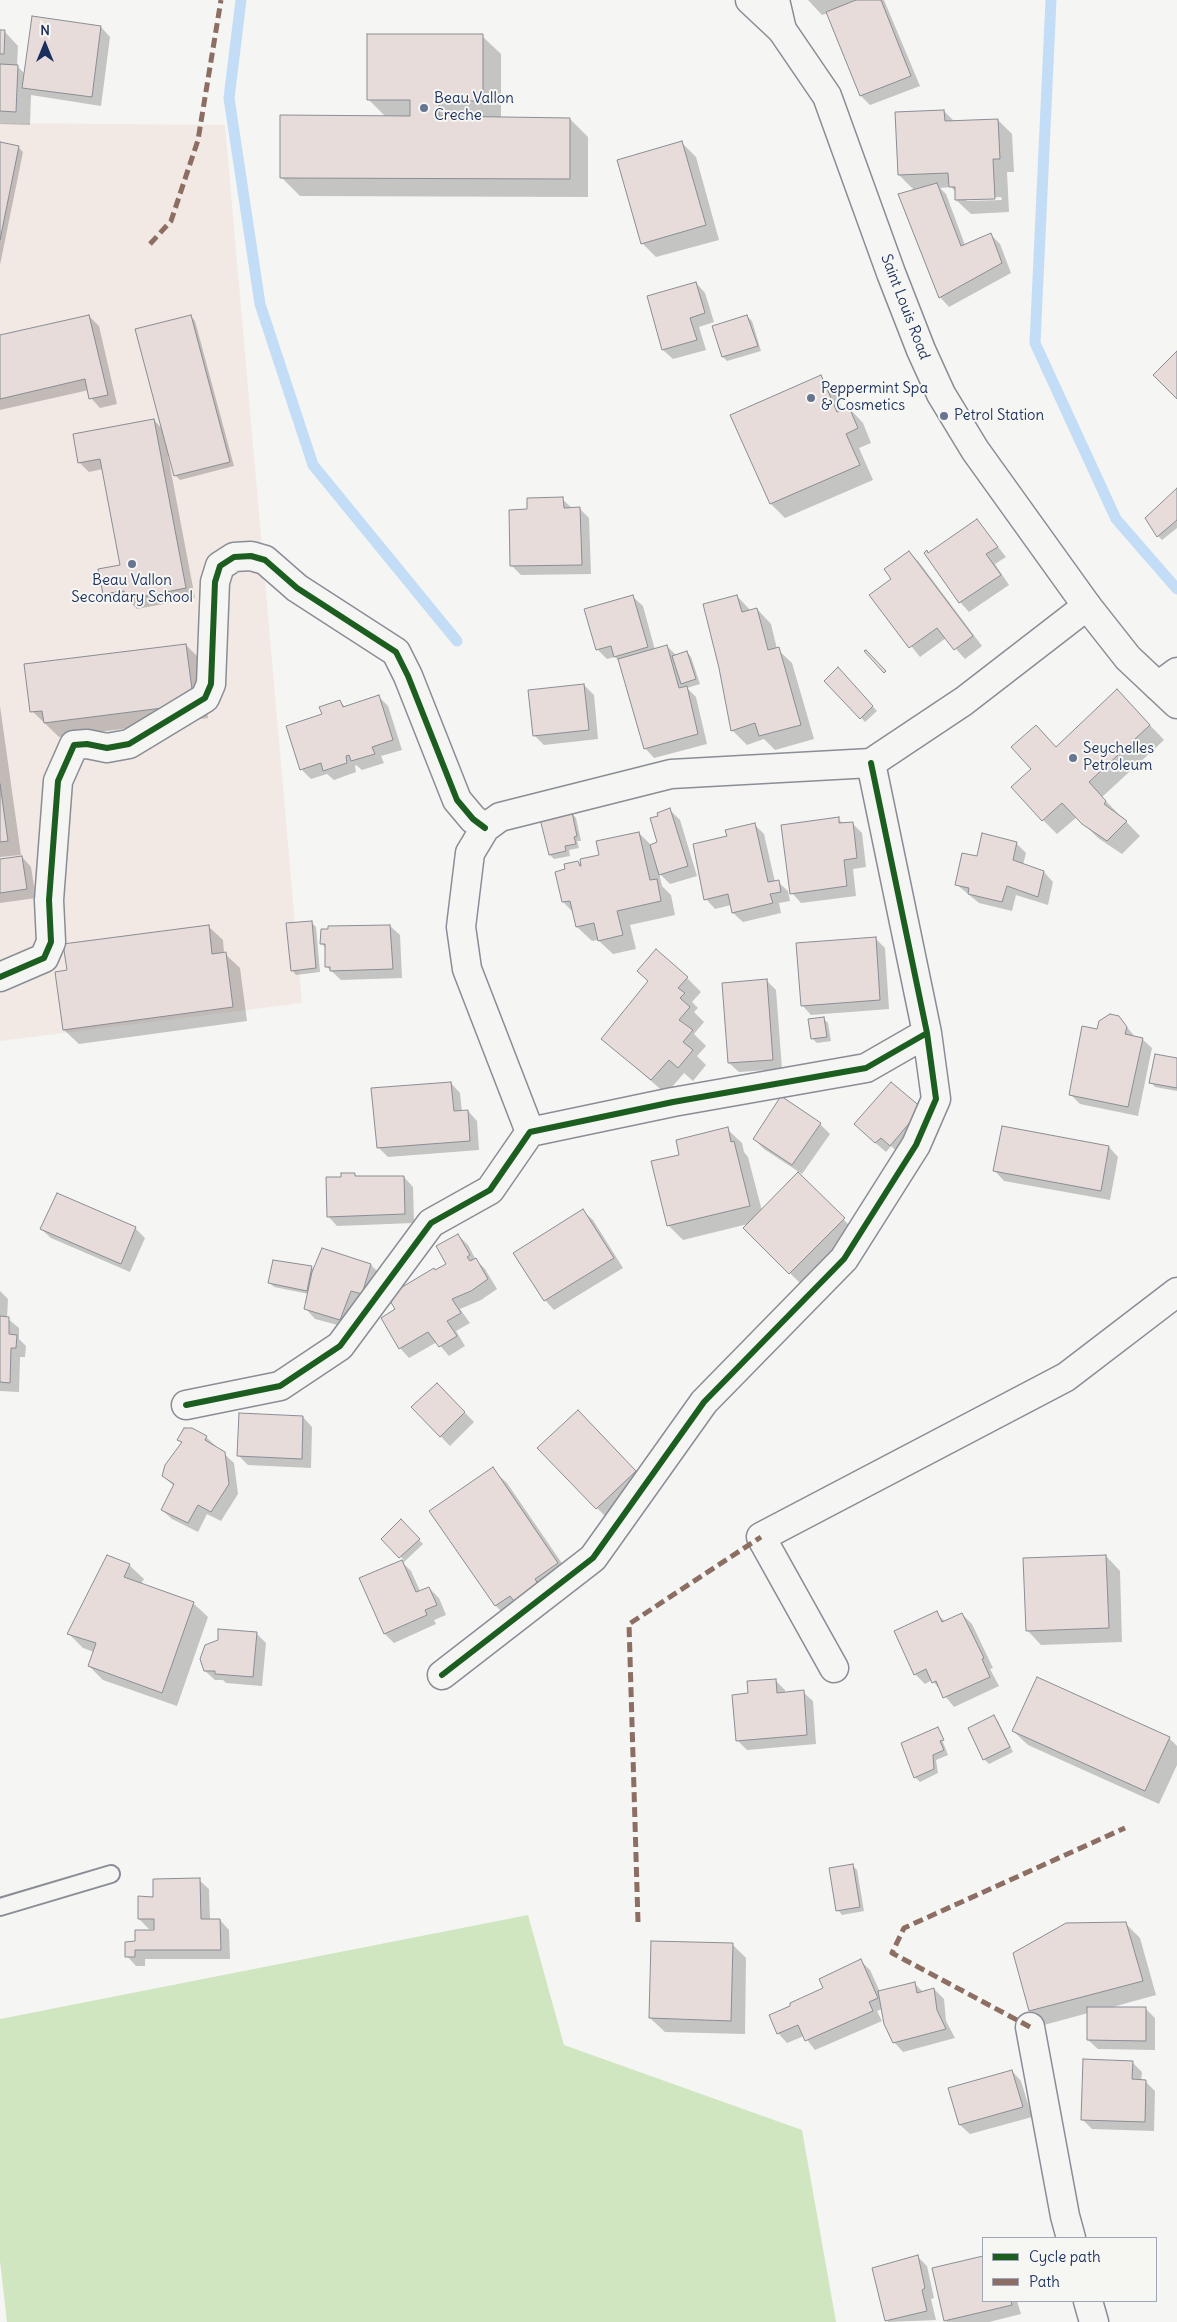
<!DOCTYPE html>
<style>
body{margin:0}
#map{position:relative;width:1177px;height:2322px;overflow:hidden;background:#f5f5f3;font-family:Delius,sans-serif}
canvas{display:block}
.legend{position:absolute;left:982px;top:2237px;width:175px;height:65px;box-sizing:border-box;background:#f6f6f2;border:1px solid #9ea6b7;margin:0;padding:6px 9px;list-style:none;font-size:15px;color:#1b2f5e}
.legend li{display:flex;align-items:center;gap:10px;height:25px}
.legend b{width:25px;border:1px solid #9ea6b7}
.north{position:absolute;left:20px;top:20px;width:50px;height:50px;-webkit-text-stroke:4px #f6f6f2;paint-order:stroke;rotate:0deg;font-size:14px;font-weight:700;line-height:20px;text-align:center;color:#1b2f5e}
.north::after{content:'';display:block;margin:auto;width:18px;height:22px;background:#1b2f5e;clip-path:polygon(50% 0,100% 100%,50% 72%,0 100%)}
</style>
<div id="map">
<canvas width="1177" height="2322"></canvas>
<ul class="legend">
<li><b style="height:6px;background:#1b5e20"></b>Cycle path</li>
<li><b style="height:6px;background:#8d6e63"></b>Path</li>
</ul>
<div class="north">N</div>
</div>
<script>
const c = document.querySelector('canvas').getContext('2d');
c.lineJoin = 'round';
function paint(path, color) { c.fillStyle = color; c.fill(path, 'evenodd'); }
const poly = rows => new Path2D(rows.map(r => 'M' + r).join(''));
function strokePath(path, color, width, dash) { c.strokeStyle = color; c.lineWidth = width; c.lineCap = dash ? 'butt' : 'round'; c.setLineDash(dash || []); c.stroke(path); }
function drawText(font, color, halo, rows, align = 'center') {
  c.font = font + ' Delius,sans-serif'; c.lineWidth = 4; c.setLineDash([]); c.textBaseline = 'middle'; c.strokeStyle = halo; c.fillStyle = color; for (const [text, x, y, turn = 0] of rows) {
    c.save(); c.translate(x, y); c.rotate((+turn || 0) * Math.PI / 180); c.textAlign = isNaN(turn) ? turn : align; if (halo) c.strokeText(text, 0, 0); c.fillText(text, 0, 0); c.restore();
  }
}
const built = poly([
 [0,123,225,125,302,1003,0,1041]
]);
const green = poly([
 [528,1915,564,2045,802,2130,836,2322,7,2322,0,2261,0,2019]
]);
const shadow = poly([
 [808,0,884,0,920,86,870,105,861,96,828,13,822,15],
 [101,27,110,37,101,106,31,95,30,125,0,124,0,31,4,31,18,46,17,66,25,74],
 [482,36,501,54,501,118,570,119,588,137,588,197,300,196,281,177,386,117,368,99],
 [944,111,955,122,998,120,1012,134,1014,172,1007,172,1009,212,971,214,956,200,956,192,951,187,940,188,946,194,965,245,991,235,1000,244,1011,273,949,307,940,297,915,191,899,175],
 [1001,197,1002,200,967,201,965,199],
 [682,143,696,157,719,240,656,257,642,243],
 [0,144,18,147,23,152,0,265],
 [696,283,705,293,714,322,699,327,706,350,673,359,663,350],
 [89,316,99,326,117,404,100,408,91,398,89,390,0,410,0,336],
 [191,316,195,321,234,466,180,480,175,475,170,456,168,456,195,598,137,609,129,601,113,603,104,594,121,566,103,469,89,472,79,462,154,420,163,430],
 [747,316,752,321,761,351,727,361,723,357,713,327],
 [821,377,835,391,843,411,849,408,863,423,871,443,859,448,873,480,785,518,771,504],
 [1177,490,1177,528,1162,540,1158,536],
 [562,499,573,509,580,509,589,518,591,574,521,575,512,566,528,510],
 [977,520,1006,557,995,564,1009,585,969,612,960,602,927,552,929,554],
 [909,552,919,562,982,646,965,659,946,638,920,657,870,595,893,579],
 [737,596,751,611,757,609,771,624,777,649,792,663,814,739,775,750,764,739,747,745,732,730,721,668],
 [633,597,643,606,655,650,667,646,677,656,687,652,691,657,700,684,687,688,696,697,707,744,654,758,645,748,620,662,615,657,607,659,598,650],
 [186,645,200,659,208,718,59,737,32,711],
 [838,669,877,711,865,722,826,681],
 [584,685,594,695,598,739,544,745,534,735],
 [379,697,388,706,402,750,381,756,384,763,362,770,356,765,355,766,356,772,334,780,327,774,311,779,301,769,340,701,346,708],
 [1131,705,1164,740,1102,797,1140,836,1122,854,1098,838,1077,817,1057,834,1043,820,1057,748],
 [0,706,21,855,0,857],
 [670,810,680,820,697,876,670,884,659,873,662,886,671,895,675,915,630,925,636,949,613,954,598,940,592,941,577,927,574,913,563,902,567,870,578,862,583,867,639,833,652,846,659,843,660,816],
 [572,813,576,818,581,841,577,841,579,848,569,850,570,856,554,859,550,855,542,820],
 [838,819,844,824,852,823,862,833,866,867,853,869,856,896,801,903,792,893],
 [754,824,764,834,775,882,778,882,788,891,790,901,779,903,781,913,743,922,733,913,731,905,715,909,706,899,729,837],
 [1016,843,1026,853,1023,865,1044,872,1053,882,1048,905,1016,895,1012,911,979,903,956,884,978,858],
 [22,857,31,867,36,898,0,903,0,861],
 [311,922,316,927,320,972,296,975,292,970],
 [208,926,223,940,224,953,240,968,247,1021,79,1044,64,1030,56,973,68,971],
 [390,926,400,935,402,978,341,980,327,967,326,948,321,943],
 [875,938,885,948,889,1009,811,1015,802,1005],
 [687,978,701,992,692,1002,698,1008,694,1012,704,1022,694,1034,706,1046,697,1056,706,1065,693,1081,684,1073,666,1094,603,1039],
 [767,981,776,990,782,1069,739,1072,729,1063],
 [1119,1017,1135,1037,1142,1039,1152,1048,1138,1116,1080,1104,1070,1094,1098,1030],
 [823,1018,828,1023,831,1041,817,1043,813,1039],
 [1177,1059,1177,1091,1155,1087,1151,1082],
 [451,1083,460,1093,462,1112,468,1111,477,1121,479,1150,388,1157,378,1147],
 [922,1109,900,1154,891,1146,886,1152,865,1134],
 [820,1124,830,1134,802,1174,764,1149,754,1139],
 [727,1129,742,1143,744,1152,748,1157,762,1211,798,1174,853,1229,800,1283,744,1228,748,1224,683,1240,669,1226,681,1156],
 [1109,1147,1118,1157,1110,1200,1004,1181,995,1171],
 [354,1174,357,1177,404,1177,413,1187,414,1223,337,1226,328,1216,343,1178],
 [583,1211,593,1220,623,1268,554,1310,545,1300],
 [135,1228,145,1238,130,1272,51,1238,41,1229],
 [458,1235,468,1245,476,1260,485,1269,497,1289,481,1300,460,1309,470,1323,456,1331,465,1346,449,1356,437,1342,409,1358,400,1348,397,1309,436,1271,448,1264],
 [371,1265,380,1274,349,1328,315,1319,306,1309,309,1294,274,1287,269,1282,311,1267,314,1270],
 [0,1291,8,1299,7,1318,19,1328,19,1339,26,1346,25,1357,20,1357,19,1392,0,1391],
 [437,1384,474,1422,450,1446,412,1407],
 [303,1417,312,1427,311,1468,248,1465,238,1455],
 [587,1421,644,1482,606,1517,597,1508],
 [206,1437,234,1463,238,1494,221,1521,207,1514,198,1532,172,1519,162,1510,174,1486,163,1476,182,1443,179,1440],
 [492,1469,507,1483,572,1578,510,1620,496,1606,431,1512],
 [401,1521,423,1544,403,1563,411,1571,420,1591,429,1588,439,1598,446,1615,434,1620,436,1624,394,1643,385,1634,360,1579,404,1560,383,1539],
 [1106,1556,1120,1571,1122,1642,1041,1645,1027,1630],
 [129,1565,144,1579,141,1584,193,1603,208,1617,177,1706,103,1680,89,1666,94,1652,83,1648,69,1634],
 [936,1613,946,1622,962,1614,972,1624,993,1668,990,1669,999,1686,954,1707,932,1680,925,1684,915,1674],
 [256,1633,266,1643,262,1686,226,1683,223,1680,215,1680,205,1671],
 [775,1680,785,1690,785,1693,803,1692,813,1701,816,1744,747,1750,737,1740,749,1694],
 [994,1716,998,1721,1013,1752,989,1764,984,1759],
 [938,1729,941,1732,939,1732,948,1755,936,1760,938,1773,920,1782,915,1777],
 [1013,1731,1169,1738,1177,1746,1177,1765,1159,1804,1028,1745],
 [852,1865,857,1870,864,1911,842,1915,838,1910],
 [199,1880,209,1889,210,1920,220,1920,229,1930,230,1959,145,1959,145,1966,136,1966,127,1956,136,1943,155,1931,155,1929,149,1929,139,1919,155,1898],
 [1126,1924,1140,1938,1156,1995,1109,2008,1146,2009,1155,2018,1155,2050,1098,2049,1088,2040,1088,2013,1044,2025,1030,2010],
 [732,1944,746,1958,745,2034,665,2032,650,2018],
 [861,1961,870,1970,880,1992,914,1983,923,1992,934,1989,944,1999,946,2021,955,2038,903,2052,894,2042,882,2009,877,2011,882,2021,815,2050,804,2036,787,2043,778,2033,792,2007,825,1989],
 [1132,2062,1142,2072,1141,2081,1145,2081,1155,2091,1154,2131,1092,2129,1082,2119],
 [1012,2071,1021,2081,1032,2117,970,2134,960,2125],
 [917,2256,927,2266,934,2298,931,2299,936,2320,888,2322,887,2320],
 [983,2258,983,2301,1017,2301,1021,2314,989,2322,947,2322,946,2320,952,2266]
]);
const stream = poly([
 [241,0,229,98,260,304,313,465,457,641],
 [1051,0,1035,343,1116,519,1177,589]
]);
const building = poly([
 [856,0,881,0,911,76,860,96,826,12,856,0],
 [32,16,101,26,92,97,22,88,32,16],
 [0,30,5,30,4,54,0,54,0,30],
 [367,34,483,34,483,101,439,101,439,116,570,118,570,179,280,178,280,115,410,116,410,100,367,100,367,34],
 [0,64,18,65,16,112,0,111,0,64],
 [944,110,945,121,998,119,1000,159,993,159,995,199,955,200,955,187,949,187,948,173,898,175,895,112,944,110],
 [682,141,706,225,641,244,617,160,682,141],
 [0,142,19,146,0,240,0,142],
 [937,183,961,246,991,233,1002,263,939,298,898,194,937,183],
 [696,282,705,313,690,318,697,340,662,350,647,296,696,282],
 [89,315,108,395,89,399,85,379,0,399,0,335,89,315],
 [191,315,230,462,174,476,135,329,191,315],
 [747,315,758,346,722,357,712,326,747,315],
 [1177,351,1177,399,1153,375,1177,351],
 [821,375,837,412,849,407,858,428,846,434,860,465,770,504,730,415,821,375],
 [154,419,186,588,126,600,124,591,103,594,98,569,120,565,100,459,78,463,73,434,154,419],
 [1177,488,1177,520,1157,537,1145,518,1177,488],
 [563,497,564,508,580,507,582,565,510,566,509,510,527,509,527,498,563,497],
 [977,519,998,547,986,554,1001,575,959,603,924,553,927,550,928,553,977,519],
 [909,551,973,636,954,650,937,628,909,648,869,595,891,579,884,569,909,551],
 [633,595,648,647,614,657,611,646,596,650,584,609,633,595],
 [737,595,742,612,757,608,768,650,779,647,801,725,759,736,755,723,731,731,719,668,703,604,737,595],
 [186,644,194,704,44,723,42,711,30,712,24,664,186,644],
 [667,645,679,688,687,686,698,734,644,749,618,659,667,645],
 [866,650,886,671,884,673,864,651,866,650],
 [687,651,696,679,681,684,672,656,687,651],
 [838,667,873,706,860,719,824,681,838,667],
 [584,684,589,730,533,736,528,690,584,684],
 [1117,689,1150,725,1089,782,1106,801,1104,804,1127,821,1107,841,1082,824,1062,803,1042,821,1011,787,1031,769,1011,747,1036,725,1056,747,1117,689],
 [379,695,393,740,372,747,375,754,351,761,349,755,346,756,347,763,323,771,321,763,300,770,286,726,322,714,319,707,340,700,343,707,379,695],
 [0,784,8,841,0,842,0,784],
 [670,808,688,866,659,875,650,845,657,842,650,818,658,816,657,813,670,808],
 [572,812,577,836,574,837,576,844,565,846,566,851,549,855,540,819,572,812],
 [839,817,839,823,853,822,857,858,844,860,847,886,790,894,781,825,839,817],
 [755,823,768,882,779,880,781,892,770,894,773,903,732,913,728,894,704,900,693,844,727,836,725,830,755,823],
 [639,832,650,880,657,879,661,901,617,911,623,935,598,941,594,923,576,927,570,901,562,902,555,872,565,869,564,864,578,861,580,866,581,866,580,859,599,855,596,841,639,832],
 [982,833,1017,842,1013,860,1044,871,1038,897,1007,886,1002,902,968,894,969,888,955,885,962,853,977,856,982,833],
 [22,856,27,889,0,893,0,859,22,856],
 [312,921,316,968,291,971,286,923,312,921],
 [209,925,212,954,226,952,233,1007,63,1030,55,972,67,970,63,944,209,925],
 [390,925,393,969,330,971,330,967,325,967,325,944,320,944,321,929,328,929,328,926,390,925],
 [876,937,880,1000,801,1006,796,943,876,937],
 [656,949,688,977,678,988,685,993,680,998,690,1007,679,1020,693,1030,683,1042,693,1050,678,1068,669,1060,651,1080,601,1039,648,981,637,971,656,949],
 [767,979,773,1060,728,1063,722,983,767,979],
 [1110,1014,1119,1016,1127,1027,1125,1034,1143,1038,1128,1107,1069,1095,1082,1026,1097,1029,1099,1021,1110,1014],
 [824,1017,827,1037,811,1039,808,1019,824,1017],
 [1155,1054,1177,1058,1177,1088,1149,1083,1155,1054],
 [451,1082,454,1111,468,1110,470,1141,377,1148,371,1088,451,1082],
 [891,1082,922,1108,890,1146,881,1138,875,1143,854,1124,891,1082],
 [781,1096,821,1123,792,1165,753,1139,781,1096],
 [1002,1126,1109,1146,1101,1191,993,1171,1002,1126],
 [728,1127,731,1142,734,1141,750,1206,667,1226,651,1161,679,1155,676,1140,728,1127],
 [798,1172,845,1218,789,1274,743,1228,798,1172],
 [341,1173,355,1173,355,1176,404,1176,405,1214,327,1217,326,1177,341,1177,341,1173],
 [57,1193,136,1227,121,1264,40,1229,57,1193],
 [583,1209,614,1258,544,1301,513,1253,583,1209],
 [458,1234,470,1255,467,1257,470,1261,476,1258,488,1279,471,1291,452,1299,461,1313,447,1321,457,1336,439,1347,428,1332,399,1349,381,1318,395,1309,387,1296,434,1268,435,1270,446,1264,436,1246,458,1234],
 [322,1248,371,1264,362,1294,351,1291,340,1320,304,1309,312,1272,322,1248],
 [273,1260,312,1266,307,1291,268,1283,273,1260],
 [0,1316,9,1317,9,1334,17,1335,16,1348,11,1348,10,1383,0,1382,0,1316],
 [437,1383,465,1412,440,1437,411,1407,437,1383],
 [578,1410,636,1471,596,1509,537,1448,578,1410],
 [239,1413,303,1416,302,1459,237,1456,239,1413],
 [184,1428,192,1428,207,1436,205,1440,225,1452,229,1484,211,1512,198,1505,188,1523,161,1510,174,1484,162,1476,165,1465,182,1442,177,1440,184,1428],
 [493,1467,558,1563,535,1579,538,1584,514,1601,510,1596,495,1606,429,1511,493,1467],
 [401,1519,420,1539,399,1558,381,1539,401,1519],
 [107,1555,130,1564,124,1577,194,1602,162,1693,88,1666,96,1643,67,1634,107,1555],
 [1106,1555,1109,1628,1026,1631,1023,1558,1106,1555],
 [402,1560,416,1592,429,1587,437,1605,425,1610,427,1615,384,1634,359,1578,402,1560],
 [937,1611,942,1622,962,1613,984,1658,982,1659,990,1677,943,1698,936,1681,932,1683,926,1669,914,1675,894,1631,937,1611],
 [218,1629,257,1632,253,1677,215,1674,215,1671,204,1671,200,1659,205,1645,218,1640,218,1629],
 [1037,1677,1170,1737,1145,1791,1012,1731,1037,1677],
 [776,1679,777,1693,804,1690,807,1735,736,1741,732,1695,748,1693,747,1681,776,1679],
 [994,1715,1010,1747,983,1760,968,1728,994,1715],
 [938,1727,944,1740,940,1741,944,1750,933,1755,934,1769,914,1778,901,1743,938,1727],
 [853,1864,860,1907,836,1911,829,1868,853,1864],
 [200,1878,201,1919,220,1919,221,1950,135,1950,135,1957,125,1957,125,1942,135,1941,135,1930,154,1930,154,1919,138,1919,138,1896,153,1897,153,1879,200,1878],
 [1126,1922,1143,1981,1029,2011,1013,1953,1066,1923,1126,1922],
 [651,1941,733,1943,731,2021,649,2018,651,1941],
 [861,1959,878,1998,869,2002,873,2011,805,2041,798,2025,777,2034,769,2015,790,2006,790,2003,823,1988,819,1979,861,1959],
 [915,1982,917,1993,934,1988,937,2010,946,2029,893,2043,884,2024,878,1991,915,1982],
 [1087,2007,1146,2007,1146,2041,1087,2040,1087,2007],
 [1083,2059,1133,2061,1132,2079,1146,2080,1145,2122,1081,2120,1083,2059],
 [1012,2070,1023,2107,959,2125,948,2088,1012,2070],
 [918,2255,925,2288,922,2290,927,2311,885,2321,872,2268,918,2255],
 [983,2256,983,2301,1011,2301,1012,2305,944,2321,932,2268,983,2256]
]);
const service = poly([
 [0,1907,111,1874]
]);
const minor = poly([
 [1158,686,1177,672],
 [0,977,44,958,51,942,49,900,58,781,74,745,87,744,107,748,129,744,205,698,211,684,215,582,220,566,234,557,251,556,265,560,297,588,396,652,408,676,457,800,473,819,485,828],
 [530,1132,467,969,461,927,470,853,485,828,500,817,671,774,871,763,964,701,1087,606],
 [186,1405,280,1386,340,1346,431,1223,490,1190,530,1132,673,1102,866,1068,927,1033,871,763],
 [834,1668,761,1537,1066,1377,1177,1292],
 [442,1675,593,1558,704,1402,844,1259,916,1145,936,1099,927,1033],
 [1030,2027,1065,2216,1071,2238],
 [1088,2301,1094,2322]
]);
const tertiary = poly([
 [750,0,782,30]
]);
const primary = poly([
 [775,0,782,30,827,96,891,273,921,350,941,394,975,450,1087,606,1128,658,1177,704]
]);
const quiet = poly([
 [150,244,171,221,198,140,221,0],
 [638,1922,629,1624,761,1537],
 [1030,2027,892,1953,904,1928,1125,1828]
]);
const cycleway = poly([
 [0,977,44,958,51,942,49,900,58,781,74,745,87,744,107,748,129,744,205,698,211,684,215,582,220,566,234,557,251,556,265,560,297,588,396,652,408,676,457,800,473,819,485,828],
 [186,1405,280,1386,340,1346,431,1223,490,1190,530,1132,673,1102,866,1068,927,1033,871,763],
 [442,1675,593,1558,704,1402,844,1259,916,1145,936,1099,927,1033]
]);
const markers = [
 [424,108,5,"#677492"],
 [811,398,5,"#677492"],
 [944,416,5,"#677492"],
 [132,564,5,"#677492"],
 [1073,758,5,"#677492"]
];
const poiNames = [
 ["Beau Vallon",434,99],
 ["Creche",434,116],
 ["Peppermint Spa",821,389],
 ["& Cosmetics",821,406],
 ["Petrol Station",954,416],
 ["Beau Vallon",132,581,"center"],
 ["Secondary School",132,598,"center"],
 ["Seychelles",1083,749],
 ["Petroleum",1083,766]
];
const streetNames = [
 ["Saint Louis Road",905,307,69]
];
paint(built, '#f2e9e4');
paint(green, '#d0e6c0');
paint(shadow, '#0003');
strokePath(stream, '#c3ddf6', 11);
paint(building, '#e7dcd9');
strokePath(building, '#898d95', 1);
strokePath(service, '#898d95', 20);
strokePath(minor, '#898d95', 31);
strokePath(tertiary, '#898d95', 31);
strokePath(primary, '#898d95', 31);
strokePath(service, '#f5f5f3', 16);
strokePath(minor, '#f5f5f3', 28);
strokePath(tertiary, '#f5f5f3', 28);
strokePath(primary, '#f5f5f3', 28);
strokePath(quiet, '#8d6e63', 5, [10, 5]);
strokePath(cycleway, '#1b5e20', 6);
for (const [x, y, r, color] of markers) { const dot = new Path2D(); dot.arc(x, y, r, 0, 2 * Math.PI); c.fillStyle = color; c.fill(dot); strokePath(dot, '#f6f6f2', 2); }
drawText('15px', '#1b2f5e', '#f6f6f2', poiNames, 'left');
drawText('15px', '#1b2f5e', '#f6f6f2', streetNames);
</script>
